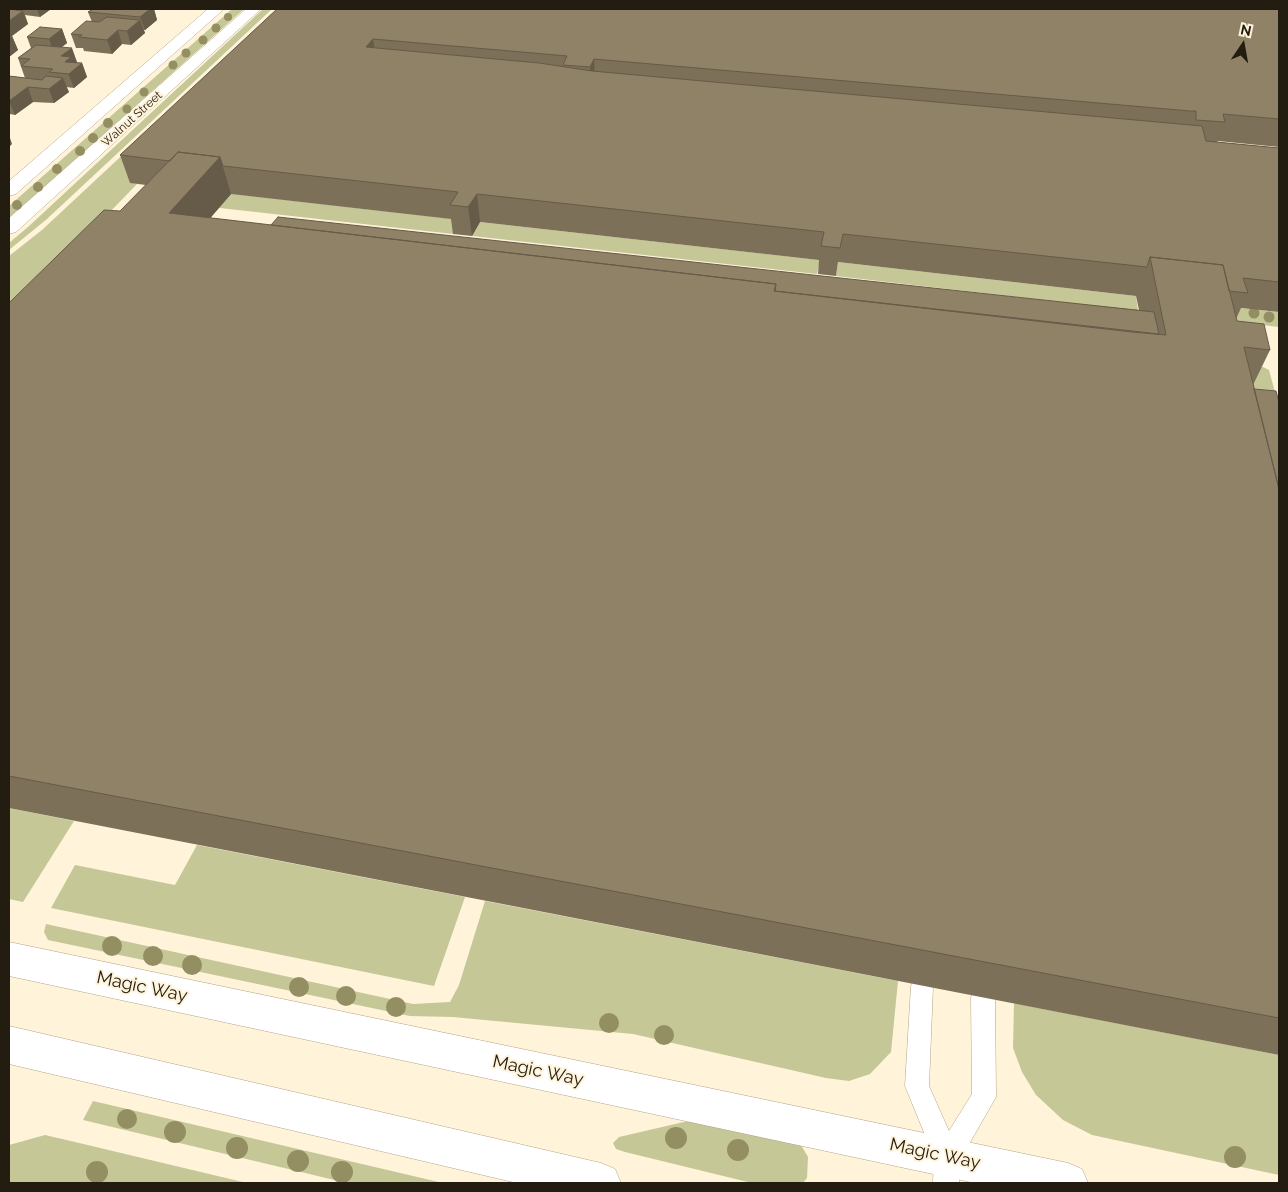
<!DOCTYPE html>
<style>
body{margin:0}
#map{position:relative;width:1288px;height:1192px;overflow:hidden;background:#fff3da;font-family:Raleway,sans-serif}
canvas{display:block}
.frame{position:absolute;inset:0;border:10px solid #221c11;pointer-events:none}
.north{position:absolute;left:1218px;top:20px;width:50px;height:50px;-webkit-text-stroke:4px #fff3da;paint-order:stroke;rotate:12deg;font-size:14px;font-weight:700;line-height:20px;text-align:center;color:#221c11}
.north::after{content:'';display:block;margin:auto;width:18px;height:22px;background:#221c11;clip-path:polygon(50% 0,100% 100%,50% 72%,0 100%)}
</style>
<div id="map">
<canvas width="1288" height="1192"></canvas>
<div class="frame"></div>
<div class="north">N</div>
</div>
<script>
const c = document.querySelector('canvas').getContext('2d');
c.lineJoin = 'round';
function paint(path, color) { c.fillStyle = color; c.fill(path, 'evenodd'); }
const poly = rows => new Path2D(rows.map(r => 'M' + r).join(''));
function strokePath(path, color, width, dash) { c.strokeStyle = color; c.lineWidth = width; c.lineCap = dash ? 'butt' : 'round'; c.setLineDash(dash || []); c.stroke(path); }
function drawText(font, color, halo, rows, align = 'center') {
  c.font = font + ' Raleway,sans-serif'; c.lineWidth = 4; c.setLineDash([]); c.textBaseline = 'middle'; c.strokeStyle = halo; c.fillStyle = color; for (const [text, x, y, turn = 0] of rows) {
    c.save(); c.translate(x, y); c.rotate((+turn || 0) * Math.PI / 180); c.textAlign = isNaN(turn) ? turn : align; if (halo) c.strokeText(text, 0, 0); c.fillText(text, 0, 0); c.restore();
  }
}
const green = poly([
 [232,9,244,9,9,219,9,206],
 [263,9,272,9,47,219,9,250,9,243,28,227],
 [279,9,131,182,137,184,51,273,9,307,9,256,42,230],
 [190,189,462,220,453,234,193,205],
 [480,222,820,260,817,274,472,236],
 [838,262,1136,296,1138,311,836,276],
 [1230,307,1279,312,1279,327,1235,322],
 [1259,365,1269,370,1279,407,1250,390],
 [9,808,74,821,23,902,9,899],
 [197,845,465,897,434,986,51,908,75,865,175,885],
 [485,901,898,981,891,1052,870,1074,849,1081,826,1078,633,1034,453,1017,410,1016,48,940,44,932,46,924,413,1004,450,1002,459,985],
 [1014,1003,1279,1055,1279,1175,1092,1135,1063,1120,1036,1095,1022,1072,1013,1048],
 [93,1101,443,1183,347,1183,83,1120],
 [701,1118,798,1140,808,1157,807,1178,803,1183,752,1183,625,1152,616,1149,613,1143,619,1137],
 [45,1135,75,1142,247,1183,9,1183,9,1145]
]);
const lane = poly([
 [922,975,930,978,933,986,929,1086,949,1131,972,1094,971,997,975,989,983,986,991,989,995,997,996,1097,960,1160,959,1183,933,1183,934,1157,905,1086,911,986,914,978,922,975]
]);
const secondary = poly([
 [208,9,224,9,16,194,9,196,9,181,208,9],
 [246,9,261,9,16,232,9,234,9,218,246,9],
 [9,942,1068,1163,1082,1169,1088,1183,975,1183,9,976,9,942],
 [9,1026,601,1163,615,1169,621,1183,517,1183,9,1064,9,1026]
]);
const trees = [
 [228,17,4],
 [216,28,4.5],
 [203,40,4.5],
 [186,53,4.5],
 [173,65,4.5],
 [144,92,4.5],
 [127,109,4.5],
 [108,123,5],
 [93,138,5],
 [80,151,5],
 [57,169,5],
 [38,187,5],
 [17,205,5],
 [1254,313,5.5],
 [1269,317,5.5],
 [112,946,10],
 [153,956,10],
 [192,965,10],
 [299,987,10],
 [346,996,10],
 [396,1007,10],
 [609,1023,10],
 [664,1035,10],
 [127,1119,10],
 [175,1132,11],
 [676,1138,11],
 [237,1148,11],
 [738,1150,11],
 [1235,1157,11],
 [298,1161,11],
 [97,1172,11],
 [342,1172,11]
];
const wall = poly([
 [9,9,51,9,40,17,25,15,28,24,12,36,18,50,9,57],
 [154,9,157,20,145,30,144,30,145,33,131,45,122,44,112,54,84,51,83,48,76,48,71,34,92,22,88,12],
 [277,9,1279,9,1279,147,1218,141,1217,142,1279,148,1279,312,1241,308,1236,319,1237,321,1270,350,1253,385,1254,389,1279,402,1279,1055,9,808,9,303,120,211,146,185,130,183,120,155],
 [231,194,451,219,453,234,472,236,480,222,819,260,818,274,836,276,838,262,1136,296,1139,310,271,225,210,218],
 [62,29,67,43,62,47,77,62,76,63,82,63,87,77,74,88,66,87,69,92,54,103,33,102,15,115,10,114,9,115,9,76,25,78,18,58,31,48,27,37]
]);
const shadedWall = poly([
 [37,9,51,9,40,17],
 [150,9,154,9,157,20,145,30,140,17],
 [23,11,28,24,9,38,9,21],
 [140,20,145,33,131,45,127,31],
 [62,29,67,43,54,53,49,39],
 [118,30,122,44,112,54,107,40],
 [12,36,18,50,9,57,9,39],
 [373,39,377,65,366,47],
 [72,48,77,62,73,65,82,63,87,77,74,88,61,56],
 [594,59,595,85,591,93,590,67],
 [63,78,69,92,54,103,49,89],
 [28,87,33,102,15,115,9,101],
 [9,135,12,144,9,147],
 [220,157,231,194,182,251,169,213],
 [477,194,480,222,472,236,468,207]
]);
const building = poly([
 [9,9,23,11,9,21,9,9],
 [93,9,150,9,140,17,88,12,93,9],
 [277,9,1279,9,1279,119,1223,114,1225,122,1196,120,1196,111,1190,111,594,59,590,67,563,65,567,56,373,39,366,47,539,63,592,71,1202,126,1206,141,1279,148,1279,282,1243,278,1248,293,1229,291,1223,265,1150,257,1147,267,843,234,840,248,821,246,824,232,477,194,468,207,450,205,458,192,223,166,220,157,178,152,170,161,120,155,277,9],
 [107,17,140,20,127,31,118,30,107,40,79,37,82,35,71,34,86,21,99,22,107,17],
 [40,27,62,29,49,39,27,37,40,27],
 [36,45,72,48,61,56,71,57,65,62,82,63,69,74,49,72,53,69,21,66,30,59,18,58,36,45],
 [9,76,42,80,46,76,63,78,49,89,28,87,9,101,9,76],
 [178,152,220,157,169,213,776,284,774,291,1132,332,1166,335,1150,257,1223,265,1237,321,1264,324,1270,350,1244,347,1279,489,1279,1018,9,776,9,303,104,210,120,211,178,152],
 [278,217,1154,312,1159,334,775,291,776,284,271,225,278,217],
 [1254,389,1276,391,1279,402,1279,489,1254,389]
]);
const farStreetnames = [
 ["Walnut Street",132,119,-42]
];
const nearStreetnames = [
 ["Magic Way",142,987,12],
 ["Magic Way",538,1071,12],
 ["Magic Way",935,1154,12]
];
paint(green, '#c5c797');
strokePath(lane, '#b3a488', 1);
strokePath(secondary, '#b3a488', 1);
paint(lane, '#fff');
paint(secondary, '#fff');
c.fillStyle = '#948f62';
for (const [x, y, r] of trees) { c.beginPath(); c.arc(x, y, r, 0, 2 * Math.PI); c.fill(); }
paint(wall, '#7c7059');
paint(shadedWall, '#655b48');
paint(building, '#908267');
strokePath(building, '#655b48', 1);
drawText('12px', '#221c11', '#fff3da', farStreetnames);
drawText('18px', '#221c11', '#fff3da', nearStreetnames);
</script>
